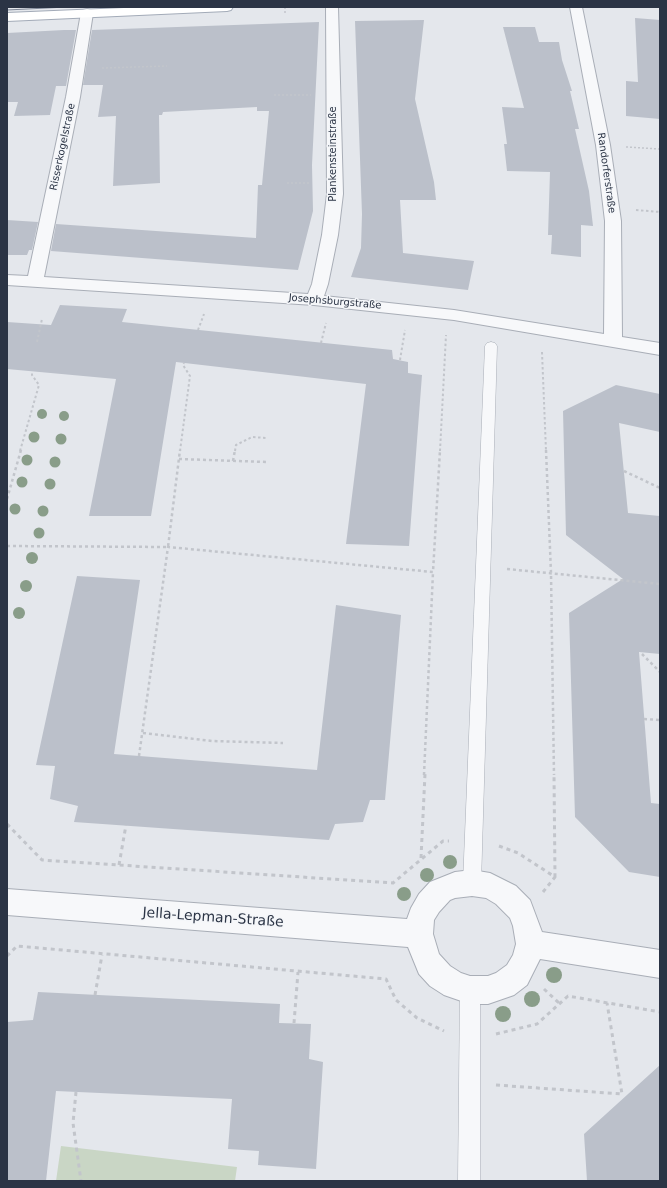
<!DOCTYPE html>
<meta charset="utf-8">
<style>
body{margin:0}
#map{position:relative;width:667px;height:1188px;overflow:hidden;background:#e4e7ec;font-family:"DejaVu Sans",sans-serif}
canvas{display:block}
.frame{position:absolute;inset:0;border:8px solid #2b3445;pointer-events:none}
</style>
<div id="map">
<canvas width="667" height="1188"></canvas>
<div class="frame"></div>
</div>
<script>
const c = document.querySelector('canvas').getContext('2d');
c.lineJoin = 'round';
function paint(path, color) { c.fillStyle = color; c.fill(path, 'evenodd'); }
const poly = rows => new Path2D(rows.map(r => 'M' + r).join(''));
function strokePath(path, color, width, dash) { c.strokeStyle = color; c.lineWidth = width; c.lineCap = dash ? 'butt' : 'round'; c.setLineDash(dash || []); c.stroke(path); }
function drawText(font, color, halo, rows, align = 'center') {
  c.font = font + ' "DejaVu Sans",sans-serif'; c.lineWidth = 3; c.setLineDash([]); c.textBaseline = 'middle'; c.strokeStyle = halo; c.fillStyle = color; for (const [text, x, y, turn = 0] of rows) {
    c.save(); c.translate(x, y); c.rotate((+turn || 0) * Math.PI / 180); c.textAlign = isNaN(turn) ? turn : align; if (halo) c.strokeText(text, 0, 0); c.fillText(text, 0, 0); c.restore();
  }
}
const green = poly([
 [61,1146,237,1167,235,1181,56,1181]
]);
const building = poly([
 [635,18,660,20,660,119,626,116,626,81,638,82],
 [424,20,415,99,434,182,436,200,400,200,403,253,474,261,468,290,351,277,361,248,362,214,355,21],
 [319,22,312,165,313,211,298,270,51,251,56,224,256,238,258,185,262,185,269,111,257,111,257,107,163,112,162,115,159,115,160,183,113,186,116,116,98,117,103,85,83,85,92,30],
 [503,27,535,27,539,42,559,42,562,60,572,91,570,91,579,129,575,129,589,191,593,226,581,225,581,257,551,254,552,235,548,235,550,172,507,171,504,144,507,144,502,107,524,108],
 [64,30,76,30,66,86,56,86,50,115,14,116,18,102,7,102,7,33],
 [7,220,38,222,32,250,29,250,27,255,7,255],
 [60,305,127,309,122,322,392,350,393,359,408,362,408,373,422,375,409,546,346,544,366,384,176,362,151,516,89,516,116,379,7,369,7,322,51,325],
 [616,385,660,394,660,432,619,423,628,513,660,516,660,654,639,652,651,803,660,804,660,877,629,872,575,817,569,613,623,579,566,535,563,411],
 [77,576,140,580,114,754,317,770,336,605,401,615,385,800,370,800,363,822,335,824,329,840,74,822,78,806,50,799,55,766,36,765],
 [38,992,280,1004,279,1023,311,1024,309,1059,323,1062,316,1169,258,1165,259,1151,228,1149,232,1099,56,1091,46,1181,7,1181,7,1022,33,1020],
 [660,1065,660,1181,587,1181,584,1134]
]);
const pathFar3 = poly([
 [285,7,285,14],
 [102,68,167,66],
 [274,95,311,95],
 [626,147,660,149],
 [287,183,311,183]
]);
const pathFar2 = poly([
 [636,210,660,212],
 [198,330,204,314],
 [37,342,42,319],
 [321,343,326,323],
 [542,352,546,451],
 [400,360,405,330],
 [20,451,39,385,32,375,32,371],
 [180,451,190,376,183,365,184,363],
 [235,451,236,445,252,437,267,438],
 [440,451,446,335]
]);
const pathFar1 = poly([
 [546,450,551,573,554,775],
 [179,459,267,462],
 [233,461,235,450],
 [624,471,660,488],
 [7,499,21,450],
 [7,546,168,547,180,450],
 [507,569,660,584],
 [642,654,660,672],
 [644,719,660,720],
 [143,733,212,741,283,743],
 [139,756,168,547,433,572,440,450],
 [424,775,433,572]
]);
const path = poly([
 [7,824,42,860,393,883,443,841,449,841],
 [499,846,518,853,555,877,554,774],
 [421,858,425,774],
 [119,865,126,825],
 [543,892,555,877],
 [7,956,17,946,386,979,396,1000,417,1018,444,1031],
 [544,989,560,1004],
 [95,995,102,955],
 [294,1023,298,972],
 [496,1034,537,1024,568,996,660,1012],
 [496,1085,622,1094,607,1003],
 [76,1092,73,1123,81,1181]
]);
const service = poly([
 [491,342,495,343,497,346,481,883,478,889,472,892,466,889,463,883,485,346,487,343,491,342],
 [470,980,477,983,480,990,480,1181,458,1181,460,990,463,983,470,980]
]);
const minor = poly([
 [326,7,338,7,343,194,338,235,328,284,324,296,454,310,604,334,605,221,596,145,570,7,582,7,610,145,621,221,622,337,660,343,660,355,454,320,314,305,7,285,7,275,28,276,66,97,81,13,83,10,87,9,91,10,93,13,80,97,44,277,308,294,312,284,322,235,327,194,326,7],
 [472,870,490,873,516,886,530,900,542,932,660,950,660,978,540,959,527,985,514,995,488,1004,470,1004,444,995,430,986,419,974,408,947,7,915,7,889,407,919,411,908,419,894,430,882,455,872,472,870],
 [472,896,486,898,496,904,510,918,513,926,516,944,513,955,507,965,496,973,488,976,470,976,461,973,450,966,439,954,433,934,434,920,439,912,450,900,455,898,472,896]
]);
const primary = poly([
 [147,7,233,7,231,10,227,11,7,21,7,13,147,7]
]);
const tram = poly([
 [7,10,67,7]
]);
const trees = [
 [42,414,5],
 [64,416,5],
 [34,437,5.5],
 [61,439,5.5],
 [27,460,5.5],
 [55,462,5.5],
 [22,482,5.5],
 [50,484,5.5],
 [15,509,5.5],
 [43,511,5.5],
 [39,533,5.5],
 [32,558,6],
 [26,586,6],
 [19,613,6],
 [450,862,7],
 [427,875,7],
 [404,894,7],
 [554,975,8],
 [532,999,8],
 [503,1014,8]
];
const farStreetnames = [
 ["Risserkogelstraße",63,147,-78],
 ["Plankensteinstraße",333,154,-90],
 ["Randorferstraße",606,173,82],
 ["Josephsburgstraße",335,302,5]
];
const nearStreetnames = [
 ["Jella-Lepman-Straße",213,918,4]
];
paint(green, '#c9d6c5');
paint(building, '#bbc0ca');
strokePath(service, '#a9aeb7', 1);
strokePath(minor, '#a9aeb7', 2);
strokePath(primary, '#a3abb8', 2);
strokePath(pathFar3, '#c2c5cb', 1.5, [2, 2]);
strokePath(pathFar2, '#c2c5cb', 2, [2.5, 2.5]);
strokePath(pathFar1, '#c2c5cb', 2.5, [3, 3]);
strokePath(path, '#c2c5cb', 3, [4, 4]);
paint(service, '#f7f8fa');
paint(minor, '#f7f8fa');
paint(primary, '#fff');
strokePath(tram, '#7d8696', 1);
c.fillStyle = '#899d89';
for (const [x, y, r] of trees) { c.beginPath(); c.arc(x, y, r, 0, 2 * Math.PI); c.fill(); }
drawText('10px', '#2b3445', '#f4f6f9', farStreetnames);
drawText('14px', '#2b3445', '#f4f6f9', nearStreetnames);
</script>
